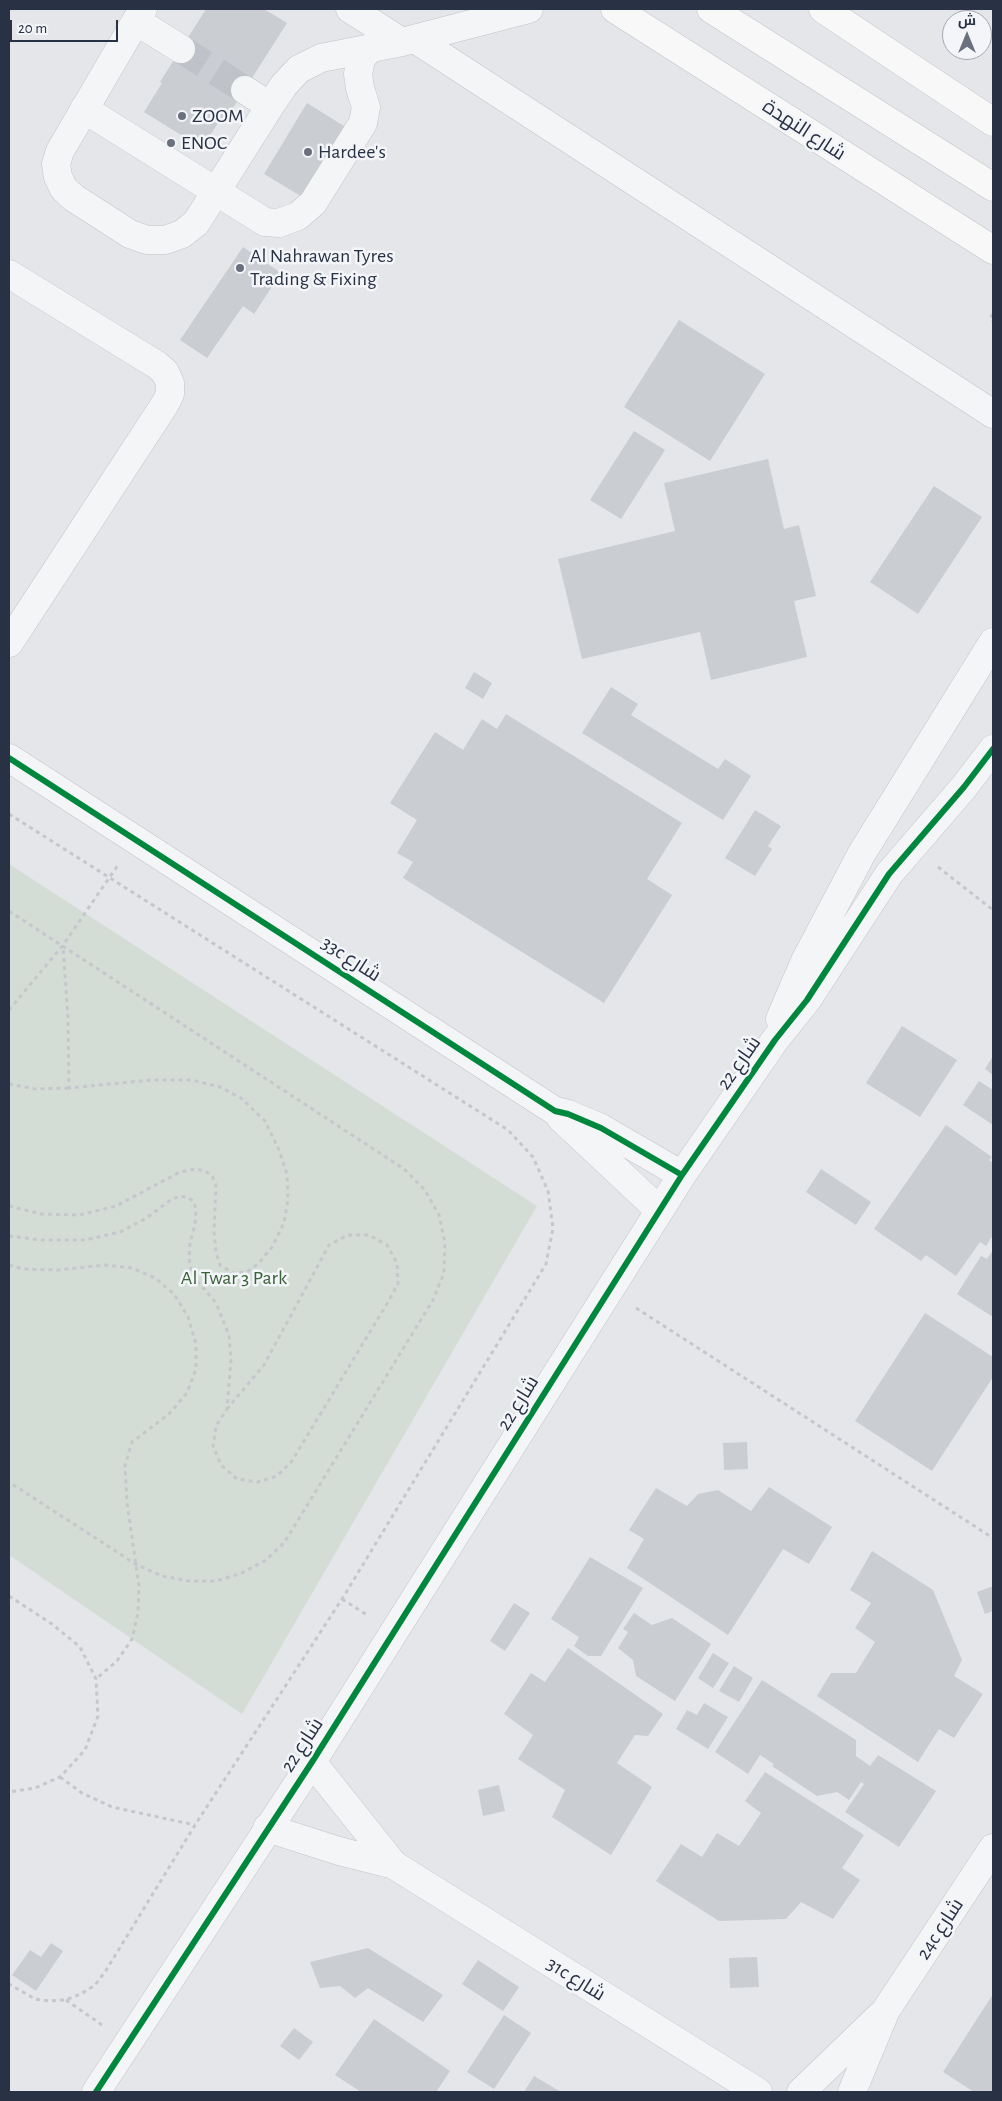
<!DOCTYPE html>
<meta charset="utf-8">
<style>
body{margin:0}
#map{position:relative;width:1002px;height:2101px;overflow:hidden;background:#e5e6ea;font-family:"Alegreya Sans",Cairo,sans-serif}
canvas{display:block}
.frame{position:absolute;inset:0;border:10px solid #293145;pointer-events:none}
.north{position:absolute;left:942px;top:10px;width:50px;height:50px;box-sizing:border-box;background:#f3f5f9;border:1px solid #a2a7b1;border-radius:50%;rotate:0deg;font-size:14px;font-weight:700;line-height:20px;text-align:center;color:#293145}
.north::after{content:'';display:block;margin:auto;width:18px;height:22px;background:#6b707f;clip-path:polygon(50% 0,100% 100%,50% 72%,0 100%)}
.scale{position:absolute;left:10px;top:20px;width:108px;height:22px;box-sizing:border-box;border:2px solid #293145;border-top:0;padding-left:6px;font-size:15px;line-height:18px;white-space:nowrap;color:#293145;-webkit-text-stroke:4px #f3f5f9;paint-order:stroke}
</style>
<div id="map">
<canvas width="1002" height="2101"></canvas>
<div class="frame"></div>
<div class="north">ش</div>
<div class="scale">20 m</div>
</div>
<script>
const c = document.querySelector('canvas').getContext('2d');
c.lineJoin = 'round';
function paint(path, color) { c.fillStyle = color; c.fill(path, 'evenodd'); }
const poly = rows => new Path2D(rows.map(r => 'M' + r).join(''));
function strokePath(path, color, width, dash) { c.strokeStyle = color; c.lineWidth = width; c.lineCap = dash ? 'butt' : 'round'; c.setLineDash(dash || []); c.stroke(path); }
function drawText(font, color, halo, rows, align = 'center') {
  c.font = font + ' "Alegreya Sans",Cairo,sans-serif'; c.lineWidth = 5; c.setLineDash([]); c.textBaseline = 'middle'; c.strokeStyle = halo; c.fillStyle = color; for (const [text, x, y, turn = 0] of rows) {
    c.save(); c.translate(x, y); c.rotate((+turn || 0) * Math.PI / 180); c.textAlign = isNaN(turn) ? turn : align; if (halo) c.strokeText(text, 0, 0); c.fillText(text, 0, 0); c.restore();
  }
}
const green = poly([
 [9,864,537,1206,242,1714,9,1555]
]);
const building = poly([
 [206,9,264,9,287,23,224,122,211,113,220,120,202,148,144,112,162,83,160,82],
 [307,103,352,131,309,201,264,174],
 [243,247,281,273,254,314,243,306,207,358,180,340],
 [679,320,765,374,710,461,624,407],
 [634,431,665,450,621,519,590,500],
 [768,459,784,529,799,525,816,596,794,601,807,657,711,680,700,632,582,659,558,559,675,531,664,483],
 [934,486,982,517,918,614,870,582],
 [474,672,492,683,483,699,465,688],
 [611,687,638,704,631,715,718,769,725,759,751,776,723,820,582,733],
 [506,714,682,823,647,879,672,895,604,1003,403,878,413,862,397,853,417,820,390,803,435,732,463,750,482,719,497,729],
 [755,810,781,826,768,846,772,849,755,876,725,858],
 [902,1026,957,1060,920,1117,866,1083],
 [993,1056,993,1075,985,1069],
 [979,1081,993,1090,993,1125,963,1105],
 [946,1125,992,1157,989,1160,993,1163,993,1235,986,1246,980,1242,956,1276,926,1255,921,1261,874,1229],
 [821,1169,871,1202,856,1225,806,1192],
 [993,1250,993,1317,957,1294,981,1256,987,1259],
 [925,1313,993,1357,993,1377,932,1471,855,1421],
 [747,1442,748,1469,724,1470,723,1443],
 [769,1487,832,1527,809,1564,783,1549,728,1635,627,1568,644,1539,629,1530,656,1488,687,1506,698,1494,718,1490,751,1511],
 [872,1551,933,1590,962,1660,954,1676,983,1694,954,1738,939,1729,918,1762,817,1696,831,1673,856,1673,875,1642,855,1628,871,1603,850,1590],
 [590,1557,643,1588,601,1656,588,1656,574,1646,579,1637,551,1619],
 [993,1586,993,1611,985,1614,977,1592],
 [514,1603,530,1613,505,1651,490,1641],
 [634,1613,652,1625,672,1618,711,1644,675,1701,636,1676,633,1660,618,1648,628,1632,623,1629],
 [568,1648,663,1714,648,1736,635,1735,617,1763,652,1787,611,1855,552,1817,565,1790,518,1759,533,1735,504,1714,531,1673,545,1682],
 [713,1653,729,1663,713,1688,698,1678],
 [734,1666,753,1678,739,1702,719,1691],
 [762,1680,856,1740,856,1756,870,1766,878,1755,936,1791,899,1847,845,1812,864,1784,861,1782,849,1800,837,1792,817,1796,772,1766,774,1764,760,1755,748,1774,715,1752],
 [704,1703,728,1717,708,1749,676,1729,687,1710,697,1715],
 [765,1772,864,1835,842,1868,860,1880,833,1919,801,1902,786,1919,719,1921,656,1881,681,1844,702,1857,717,1833,739,1846,761,1813,745,1801],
 [499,1785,505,1811,483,1816,478,1790],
 [51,1943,63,1951,36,1991,12,1975,30,1950,41,1957],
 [368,1948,443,1995,423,2022,368,1988,355,1998,340,1986,320,1988,310,1962],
 [757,1957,759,1987,730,1988,729,1958],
 [478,1960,519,1987,503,2011,462,1984],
 [993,1994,993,2092,974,2092,943,2072],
 [504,2015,531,2033,494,2089,467,2072],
 [374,2019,450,2071,436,2092,361,2092,335,2075],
 [294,2028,313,2042,299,2060,280,2046],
 [534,2076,561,2092,524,2092]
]);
const minorTunnel = poly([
 [181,49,245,90]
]);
const path = poly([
 [993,314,990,318,993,321],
 [9,814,508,1130,533,1157,548,1191,553,1228,546,1264,342,1599,195,1825,105,1972,95,1985,81,1994,65,2000,50,2001,35,1999,9,1984],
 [938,867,993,910],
 [9,911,404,1169,425,1190,439,1215,445,1243,444,1273,433,1300,284,1543,266,1560,242,1573,216,1581,189,1581,162,1576,137,1565,9,1482],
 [9,1010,63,945,118,865],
 [9,1084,35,1089,69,1088],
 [9,1206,41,1214,79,1215,116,1206,180,1172,195,1169,205,1171,212,1176,216,1185,214,1232,216,1252,220,1265,233,1273,247,1272,259,1263,272,1247,284,1223,288,1199,287,1174,279,1150,265,1121,241,1098,220,1087,192,1080,151,1080,69,1088,68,1019,63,945],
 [9,1236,41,1240,85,1240,120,1232,145,1219,172,1199,181,1196,189,1198,194,1202,196,1211,195,1224,190,1243,189,1258,192,1275,216,1303,229,1335,231,1360,227,1409,216,1426,213,1446,221,1465,237,1479,258,1482,277,1476,292,1461,388,1302,398,1284,397,1263,387,1245,369,1235,348,1235,329,1245,264,1365,227,1409],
 [9,1265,23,1269,57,1270,106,1265,132,1268,155,1278,174,1294,188,1317,196,1344,196,1369,187,1393,169,1414,132,1442,125,1466,127,1503,139,1586,138,1613,132,1639,117,1661,96,1679],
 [636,1308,993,1538],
 [9,1596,52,1624,80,1647,96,1679,98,1716,85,1750,60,1777,35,1788,9,1792],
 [342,1599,367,1615],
 [60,1777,82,1793,112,1807,195,1825],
 [66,2000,102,2025]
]);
const minor = poly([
 [143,9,60,151,56,164,58,177,64,189,74,198,130,234,147,240,165,240,182,234,196,223,270,106,284,85,299,69,321,58,402,42,529,9],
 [350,9,402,42],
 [136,21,181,49],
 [415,39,993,414],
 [245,90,270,106],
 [84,109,265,222,279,223,298,216,313,203,363,123,366,107,360,88,358,74,361,59,370,48],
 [9,274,157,365,165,372,170,383,170,394,165,404,9,643],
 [9,758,555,1111,568,1114,601,1128,682,1175],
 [780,1019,805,961,862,853,993,642],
 [561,1118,659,1210],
 [312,1762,394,1865],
 [267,1828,339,1851,394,1865,758,2092],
 [96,2092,312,1762,682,1175,775,1040,807,1000,889,874,964,787,993,749],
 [801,2092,880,2016],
 [852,2092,886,2010,993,1848]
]);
const major = poly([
 [615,9,993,250],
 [711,9,993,187],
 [823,9,993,122]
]);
const cycleway = poly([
 [9,758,555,1111,568,1114,601,1128,682,1175],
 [96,2092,312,1762,682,1175,775,1040,807,1000,889,874,964,787,993,749]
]);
const markers = [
 [182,116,5,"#6b707f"],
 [171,143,5,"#6b707f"],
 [308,152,5,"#6b707f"],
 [240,268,5,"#6b707f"]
];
const poiNames = [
 ["ZOOM",192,116],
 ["ENOC",181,143],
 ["Hardee's",318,152],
 ["Al Nahrawan Tyres",250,256],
 ["Trading & Fixing",250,279]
];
const streetNames = [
 ["شارع النهدة",804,130,33],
 ["33c شارع",351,959,33],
 ["شارع 22",739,1063,-55],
 ["شارع 22",518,1403,-58],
 ["شارع 22",302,1745,-57],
 ["24c شارع",940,1929,-57],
 ["31c شارع",576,1979,32]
];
const parkNames = [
 ["Al Twar 3 Park",234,1278]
];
paint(green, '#d4ddd5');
paint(building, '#cacdd1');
strokePath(minorTunnel, '#bfc2c9', 28, [28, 14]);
strokePath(minor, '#c3c4c8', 29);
strokePath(major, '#c0c3c8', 29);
strokePath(path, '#c6c7cc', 3, [4, 4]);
strokePath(minor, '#f4f5f7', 28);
strokePath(major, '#f8f8f8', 28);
strokePath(cycleway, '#00873e', 6);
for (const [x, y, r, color] of markers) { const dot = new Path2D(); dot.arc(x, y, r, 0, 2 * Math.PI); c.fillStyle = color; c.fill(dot); strokePath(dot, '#f3f5f9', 2); }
drawText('20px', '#293145', '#f3f5f9', poiNames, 'left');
drawText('20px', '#293145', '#f3f5f9', streetNames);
drawText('20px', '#3a6236', '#f3f5f9', parkNames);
</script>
